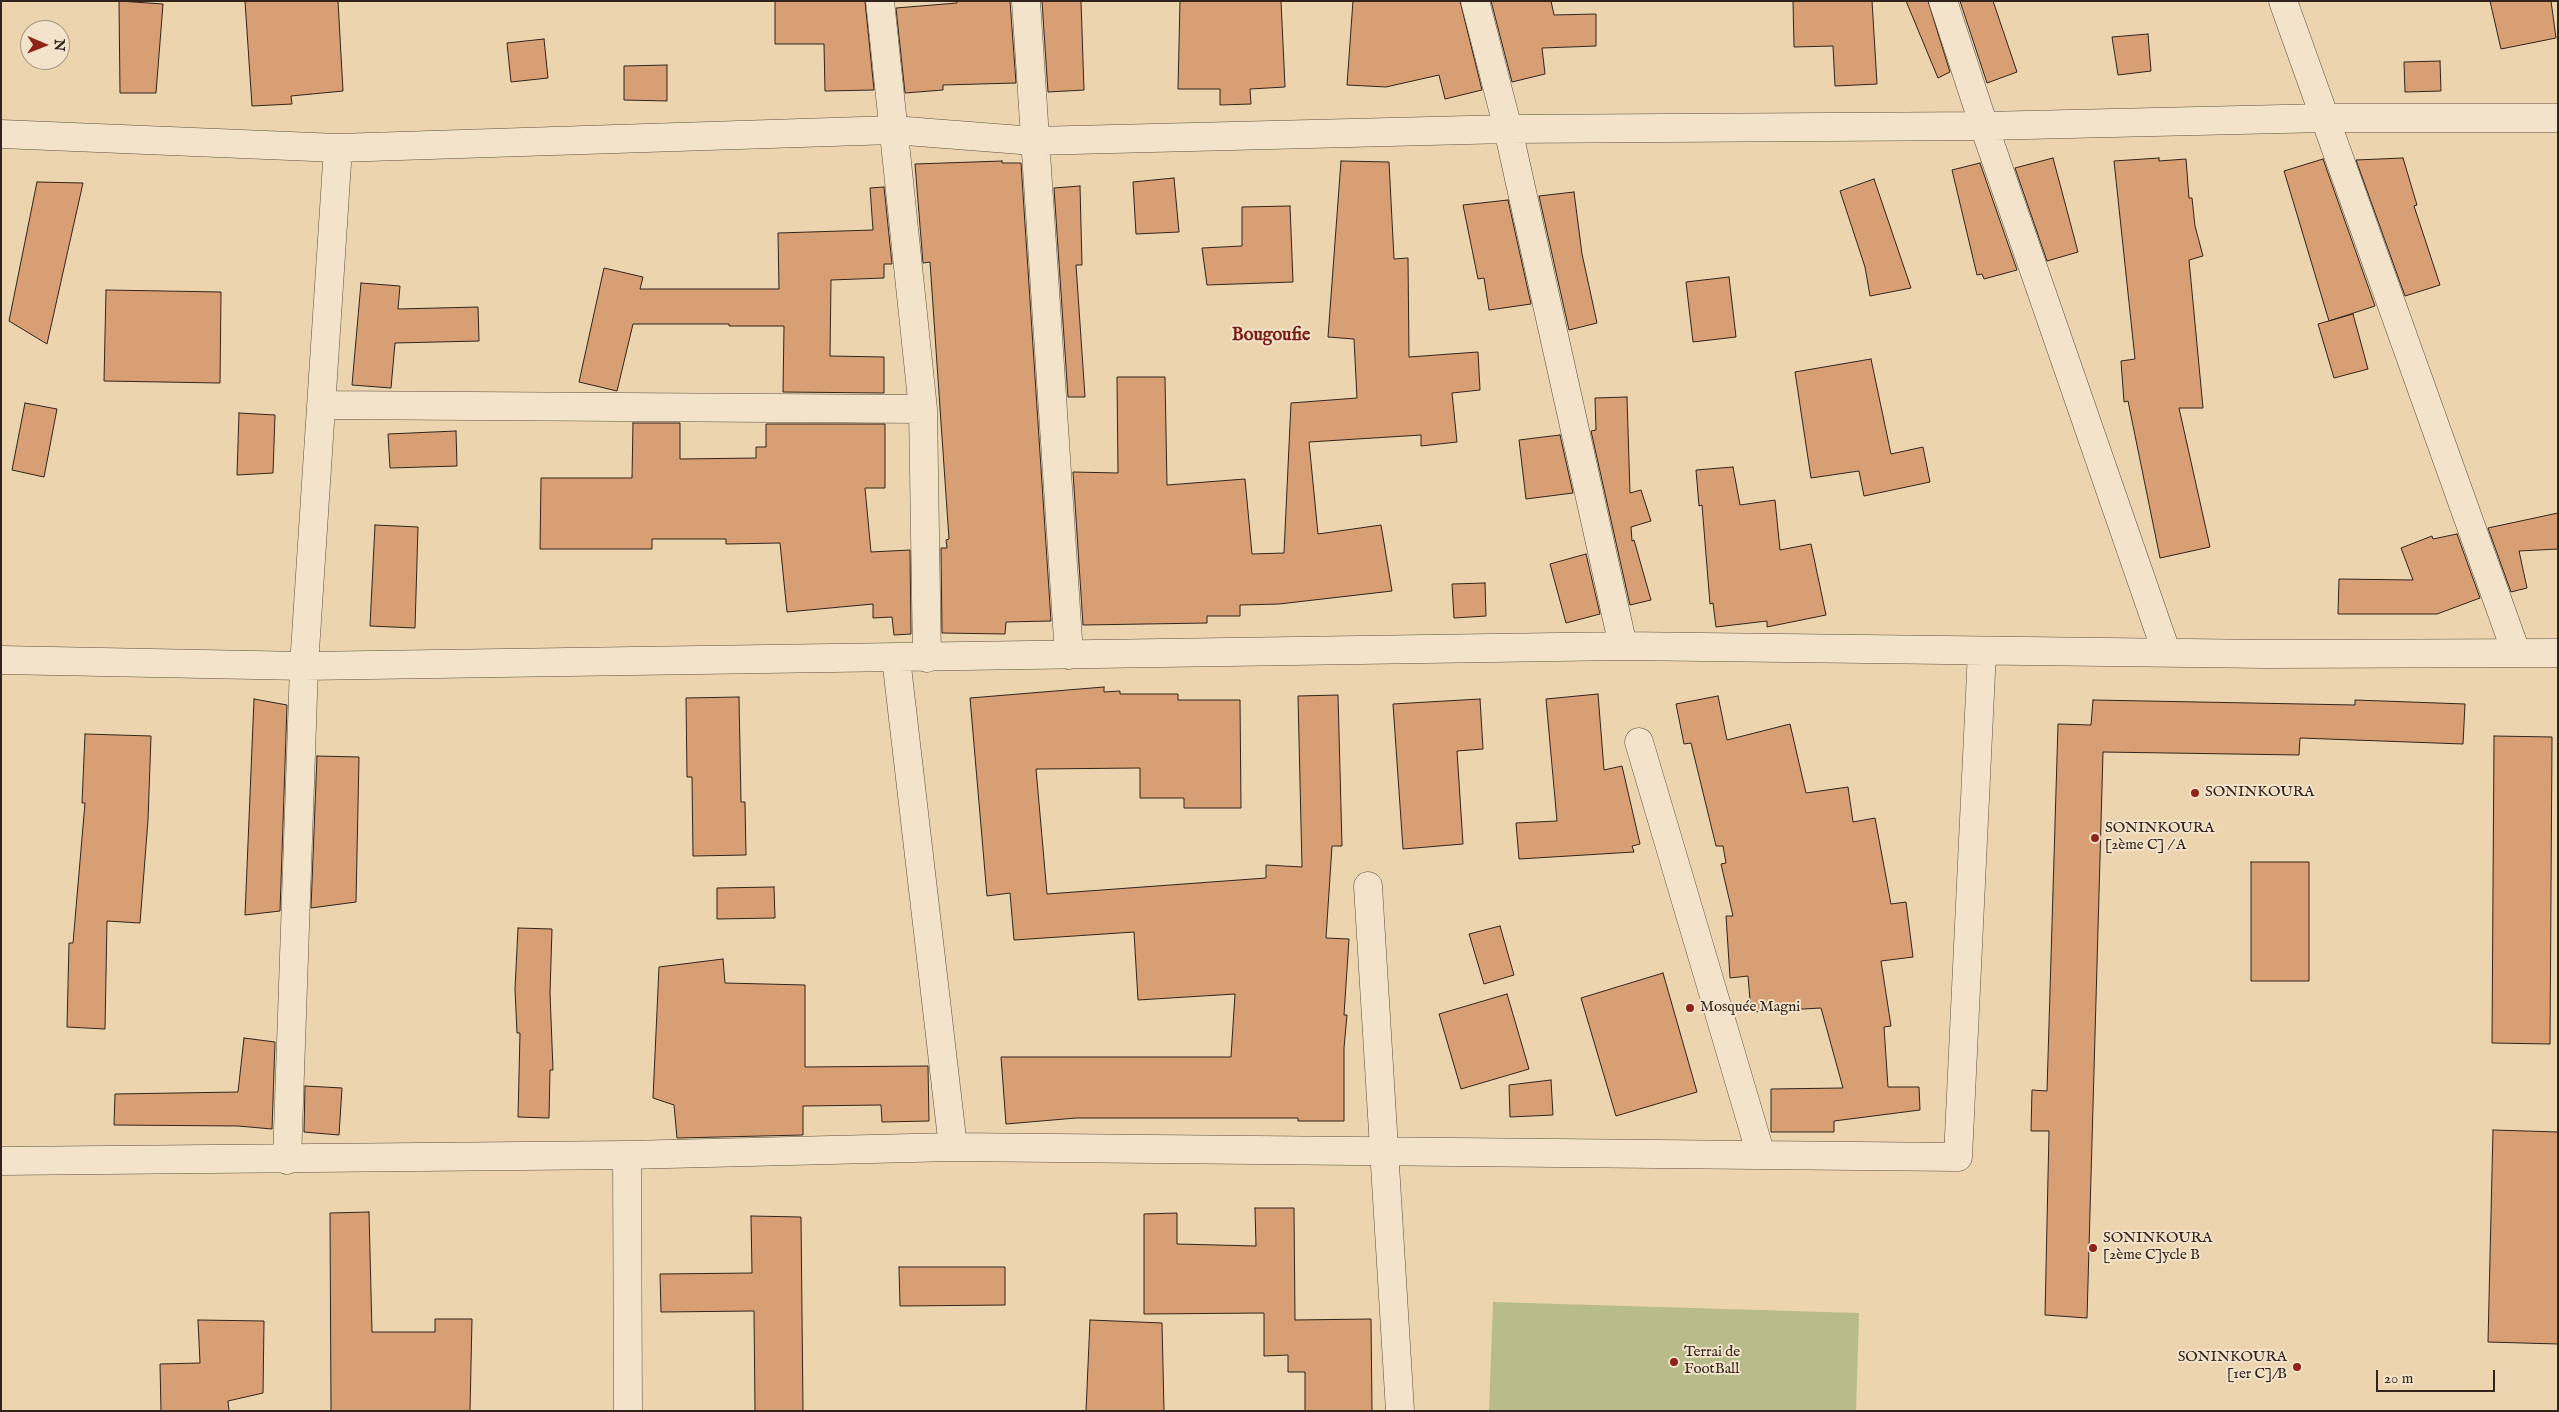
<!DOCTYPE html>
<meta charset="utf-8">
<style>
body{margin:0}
#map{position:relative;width:2559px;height:1412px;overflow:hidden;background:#ebd4ae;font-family:"IM FELL English",serif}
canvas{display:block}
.frame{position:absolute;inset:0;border:2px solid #31241d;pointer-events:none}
.north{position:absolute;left:20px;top:20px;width:50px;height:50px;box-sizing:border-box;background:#f2e3ca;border:1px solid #a59785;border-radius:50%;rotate:91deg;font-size:14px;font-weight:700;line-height:20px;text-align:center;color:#31241d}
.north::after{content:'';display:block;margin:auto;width:18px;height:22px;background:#8f2418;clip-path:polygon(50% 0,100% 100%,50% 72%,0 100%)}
.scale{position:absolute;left:2376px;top:1370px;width:119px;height:22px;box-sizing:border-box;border:2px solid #31241d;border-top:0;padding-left:6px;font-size:15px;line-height:18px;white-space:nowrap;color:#31241d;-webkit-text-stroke:4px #f2e3ca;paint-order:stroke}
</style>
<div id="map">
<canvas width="2559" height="1412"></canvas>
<div class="frame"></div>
<div class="north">N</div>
<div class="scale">20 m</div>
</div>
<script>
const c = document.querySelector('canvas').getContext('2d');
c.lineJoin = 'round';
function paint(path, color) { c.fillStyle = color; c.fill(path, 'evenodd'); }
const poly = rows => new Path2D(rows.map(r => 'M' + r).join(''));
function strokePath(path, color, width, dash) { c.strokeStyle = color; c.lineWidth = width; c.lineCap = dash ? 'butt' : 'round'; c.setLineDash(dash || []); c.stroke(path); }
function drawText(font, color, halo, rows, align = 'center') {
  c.font = font + ' "IM FELL English",serif'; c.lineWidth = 4; c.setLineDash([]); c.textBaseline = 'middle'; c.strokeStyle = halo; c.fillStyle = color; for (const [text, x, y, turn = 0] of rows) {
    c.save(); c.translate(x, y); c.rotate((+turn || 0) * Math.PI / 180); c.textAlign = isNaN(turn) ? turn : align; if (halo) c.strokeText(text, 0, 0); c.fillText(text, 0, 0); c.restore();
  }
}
const green = poly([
 [1493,1302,1859,1313,1856,1411,1489,1411]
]);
const building = poly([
 [119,1,163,4,156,93,120,93,119,1],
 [245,1,338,1,343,91,291,96,292,104,252,106,245,1],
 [775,1,865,1,874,90,825,91,824,44,775,44,775,1],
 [957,1,1010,1,1016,83,943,85,943,90,905,93,896,8,957,3,957,1],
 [1042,1,1081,1,1084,90,1048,92,1042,1],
 [1180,1,1281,1,1285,87,1250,89,1251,104,1220,105,1220,89,1178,89,1180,1],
 [1353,1,1460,1,1482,90,1445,99,1439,75,1386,87,1347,85,1353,1],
 [1491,1,1551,1,1554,15,1596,14,1596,46,1542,48,1545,74,1512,82,1491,1],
 [1793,1,1872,1,1877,84,1835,86,1833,46,1794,47,1793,1],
 [1906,1,1928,1,1950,72,1938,78,1906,1],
 [1960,1,1993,1,2017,72,1987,83,1960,1],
 [2490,1,2551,1,2556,38,2501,49,2490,1],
 [2148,34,2151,71,2118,75,2112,37,2148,34],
 [544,39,548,78,511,82,507,43,544,39],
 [2440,61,2441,91,2405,92,2404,62,2440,61],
 [667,65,667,101,624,100,624,66,667,65],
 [2053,158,2078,252,2047,261,2015,168,2053,158],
 [2159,158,2159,161,2186,159,2189,198,2192,198,2195,226,2203,256,2189,260,2203,408,2179,408,2210,547,2160,558,2128,401,2124,402,2121,361,2135,359,2114,161,2159,158],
 [2403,158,2417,205,2414,206,2440,285,2405,296,2356,160,2403,158],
 [2323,159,2375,306,2329,321,2284,171,2323,159],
 [1002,161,1002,163,1021,163,1051,621,1006,622,1005,634,942,633,941,548,947,548,946,540,949,539,930,262,923,263,915,164,1002,161],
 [1341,161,1389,162,1394,259,1408,258,1409,357,1478,352,1480,390,1452,393,1457,442,1421,446,1421,435,1309,442,1318,534,1381,525,1392,591,1279,604,1240,605,1240,616,1207,616,1207,623,1083,625,1073,472,1118,473,1117,377,1165,377,1167,485,1245,479,1252,554,1284,553,1291,403,1357,398,1354,339,1328,337,1341,161],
 [1980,163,2017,270,1984,279,1982,274,1977,275,1952,170,1980,163],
 [1174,178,1179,232,1136,234,1133,182,1174,178],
 [1874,179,1911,288,1870,296,1865,267,1840,191,1874,179],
 [37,182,83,183,47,344,9,321,37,182],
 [1080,186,1082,265,1076,265,1085,397,1068,397,1054,188,1080,186],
 [884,187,892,264,884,264,884,278,831,280,830,356,884,357,884,393,783,392,784,326,729,326,729,324,633,324,617,391,579,382,604,268,643,277,640,289,779,289,778,233,873,230,870,188,884,187],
 [1574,192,1582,254,1597,323,1569,330,1539,196,1574,192],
 [1508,200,1531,304,1489,310,1484,278,1478,279,1463,205,1508,200],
 [1290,206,1293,282,1207,285,1202,248,1242,246,1242,207,1290,206],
 [1729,277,1736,337,1693,342,1686,282,1729,277],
 [361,283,400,286,398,309,478,307,479,341,395,343,391,388,352,385,361,283],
 [106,290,221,292,220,383,104,381,106,290],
 [2353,314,2368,369,2334,378,2318,324,2353,314],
 [1871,359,1891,454,1923,447,1930,482,1864,496,1859,471,1811,478,1795,372,1871,359],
 [1627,397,1630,493,1641,490,1651,521,1631,527,1632,541,1634,540,1651,600,1630,605,1591,431,1596,430,1595,398,1627,397],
 [25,403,57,409,44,477,12,470,25,403],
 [239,413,275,415,273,473,237,475,239,413],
 [633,423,680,423,680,459,756,458,756,447,766,447,766,424,885,424,885,488,865,488,871,552,910,550,911,634,894,635,892,617,873,618,873,604,787,612,780,543,726,544,726,539,652,539,652,549,540,549,541,478,632,478,633,423],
 [456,431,457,466,390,468,388,434,456,431],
 [1560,435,1573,493,1526,499,1519,440,1560,435],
 [1733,467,1740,505,1775,500,1780,550,1811,544,1826,615,1767,627,1767,621,1716,627,1713,603,1710,604,1702,505,1699,506,1696,470,1733,467],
 [2558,513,2558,549,2519,551,2527,588,2511,592,2488,528,2558,513],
 [375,525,418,527,415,628,370,626,375,525],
 [2457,534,2480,598,2437,614,2338,614,2339,579,2413,580,2401,548,2432,536,2433,539,2457,534],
 [1586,554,1600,614,1566,623,1550,564,1586,554],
 [1485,583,1486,616,1454,618,1452,584,1485,583],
 [1104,687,1104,692,1120,691,1120,694,1178,694,1178,700,1240,700,1241,808,1184,808,1184,798,1140,798,1140,768,1036,769,1047,894,1266,878,1266,865,1302,867,1298,696,1338,695,1342,846,1332,846,1326,938,1349,939,1344,1015,1347,1015,1344,1048,1344,1121,1298,1121,1298,1118,1076,1118,1006,1124,1001,1057,1231,1057,1235,994,1138,1000,1134,932,1014,940,1010,893,987,896,970,698,1104,687],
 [1598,694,1604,770,1622,766,1640,844,1632,846,1634,852,1519,859,1516,823,1557,821,1546,699,1598,694],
 [1718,696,1727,740,1790,724,1806,793,1848,787,1853,822,1875,818,1891,904,1906,902,1913,957,1881,961,1891,1026,1884,1027,1888,1087,1919,1087,1920,1110,1834,1121,1834,1132,1771,1132,1771,1089,1843,1088,1821,1008,1751,1012,1748,976,1730,978,1726,916,1733,916,1721,864,1726,863,1723,846,1716,846,1691,743,1684,744,1676,704,1718,696],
 [739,697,741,802,745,802,746,855,693,856,692,777,687,777,686,698,739,697],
 [254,699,287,705,280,911,245,915,254,699],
 [1480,699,1483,749,1457,751,1463,844,1403,849,1393,704,1480,699],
 [2093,700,2355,705,2355,700,2465,704,2463,744,2300,738,2299,755,2103,752,2087,1318,2045,1315,2049,1131,2031,1131,2032,1090,2047,1091,2058,724,2091,725,2093,700],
 [85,734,151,736,148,820,140,923,107,921,105,1029,67,1027,69,943,73,943,85,803,82,803,85,734],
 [2494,736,2552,737,2550,1044,2492,1043,2494,736],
 [317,756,359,757,356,902,311,908,317,756],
 [2251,862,2309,862,2309,981,2251,981,2251,862],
 [774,887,775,918,717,919,717,888,774,887],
 [1500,926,1514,975,1484,984,1469,934,1500,926],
 [518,928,552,929,550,993,553,1070,550,1070,549,1118,518,1117,520,1033,517,1033,515,989,518,928],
 [723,959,725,983,805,985,805,1067,928,1066,929,1121,882,1122,881,1105,803,1106,803,1135,677,1138,674,1105,653,1098,659,967,723,959],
 [1663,973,1697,1092,1616,1116,1581,998,1663,973],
 [1507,994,1529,1069,1461,1089,1439,1014,1507,994],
 [244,1038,275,1042,272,1129,238,1126,114,1125,115,1094,238,1092,244,1038],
 [1551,1080,1553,1115,1510,1117,1509,1085,1551,1080],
 [305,1086,342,1088,339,1135,304,1132,305,1086],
 [2493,1130,2558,1132,2558,1344,2488,1342,2493,1130],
 [1255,1208,1294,1208,1295,1320,1371,1319,1372,1411,1305,1411,1305,1372,1288,1372,1288,1355,1264,1356,1264,1313,1144,1314,1144,1214,1177,1213,1177,1244,1256,1246,1255,1208],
 [369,1212,372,1332,435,1332,435,1319,472,1319,470,1411,331,1411,330,1213,369,1212],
 [751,1216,801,1217,803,1411,755,1411,754,1311,661,1312,660,1274,752,1273,751,1216],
 [899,1267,1005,1267,1005,1305,900,1306,899,1267],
 [198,1320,264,1321,263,1393,228,1401,229,1411,161,1411,160,1364,200,1363,198,1320],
 [1090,1320,1162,1323,1164,1411,1086,1411,1090,1320]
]);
const minor = poly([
 [880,1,923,409,927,658],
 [1026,1,1069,655],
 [1475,1,1508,129,1623,646],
 [1943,1,1984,126,2166,651],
 [2283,1,2516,652],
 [1,134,338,148,893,130,1034,141,1508,129,1984,126,2325,118,2558,118],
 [321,405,923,409],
 [896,658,953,1147],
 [1,660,304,666,1623,646,2267,654,2558,653],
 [1639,742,1761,1155],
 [1368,886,1400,1411],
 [627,1155,628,1411],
 [287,1160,304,666,338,148],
 [1,1161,627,1155,953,1147,1958,1157,1982,651]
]);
const markers = [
 [2195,793,5,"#8f2418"],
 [2095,838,5,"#8f2418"],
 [1690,1008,5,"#8f2418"],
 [2093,1248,5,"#8f2418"],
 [1674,1362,5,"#8f2418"],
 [2297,1367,5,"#8f2418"]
];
const poiNames = [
 ["SONINKOURA",2205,793],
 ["SONINKOURA",2105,829],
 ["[2ème C] / A",2105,846],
 ["Mosquée Magni",1700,1008],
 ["SONINKOURA",2103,1239],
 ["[2ème C]ycle B",2103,1256],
 ["Terrai de",1684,1353],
 ["FootBall",1684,1370],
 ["SONINKOURA",2287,1358,"right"],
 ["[1er C]/B",2287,1375,"right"]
];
const quarterNames = [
 ["Bougoufie",1271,336]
];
paint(green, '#b8bc8a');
paint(building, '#d89f75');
strokePath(building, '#31241d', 1);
strokePath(minor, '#605041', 29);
strokePath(minor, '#f2e3ca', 28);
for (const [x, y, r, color] of markers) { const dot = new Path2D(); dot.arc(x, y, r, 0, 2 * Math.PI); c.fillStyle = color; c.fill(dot); strokePath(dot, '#f2e3ca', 2); }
drawText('15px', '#31241d', '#f2e3ca', poiNames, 'left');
drawText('bold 18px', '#7a1f14', '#f2e3ca', quarterNames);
</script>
